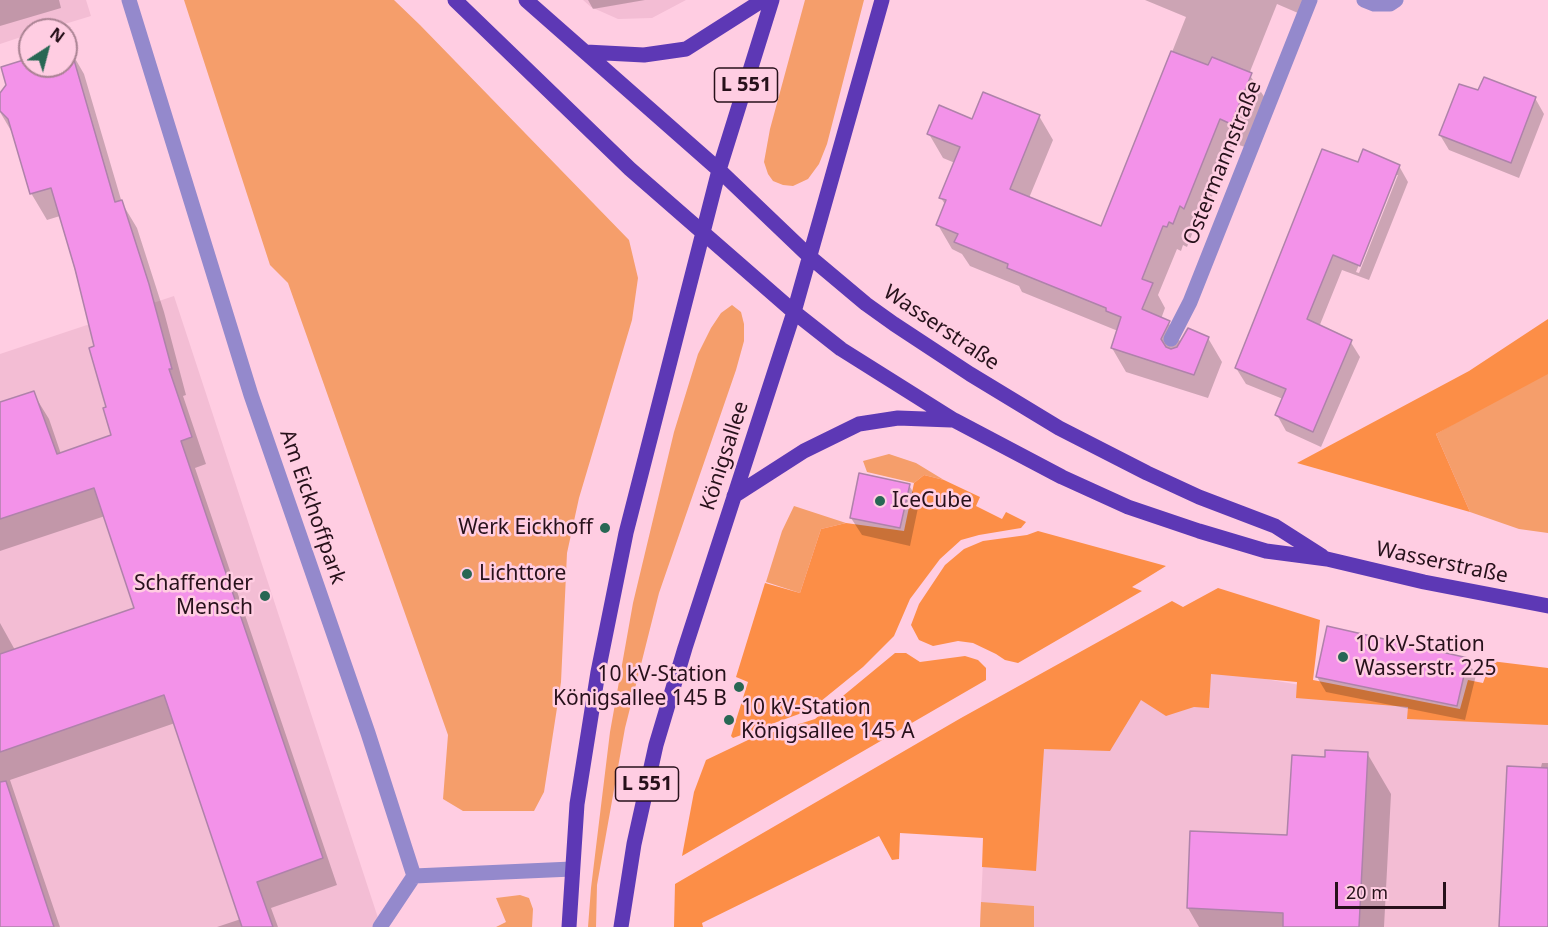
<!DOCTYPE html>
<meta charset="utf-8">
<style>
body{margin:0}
#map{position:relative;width:1548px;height:927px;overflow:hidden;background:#ffcde2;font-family:"Noto Sans",sans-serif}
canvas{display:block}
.north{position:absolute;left:18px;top:18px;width:60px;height:60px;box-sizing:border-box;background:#ffcde2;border:2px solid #a98292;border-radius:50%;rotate:36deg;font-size:16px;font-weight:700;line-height:24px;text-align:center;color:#27111b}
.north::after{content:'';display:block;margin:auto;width:21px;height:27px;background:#286754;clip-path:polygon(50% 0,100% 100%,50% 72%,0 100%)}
.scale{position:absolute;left:1335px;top:882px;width:111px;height:27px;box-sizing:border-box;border:3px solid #27111b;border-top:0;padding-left:8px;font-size:18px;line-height:21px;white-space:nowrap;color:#27111b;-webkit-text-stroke:4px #ffcde2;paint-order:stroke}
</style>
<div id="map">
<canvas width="1548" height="927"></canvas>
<div class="north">N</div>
<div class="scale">20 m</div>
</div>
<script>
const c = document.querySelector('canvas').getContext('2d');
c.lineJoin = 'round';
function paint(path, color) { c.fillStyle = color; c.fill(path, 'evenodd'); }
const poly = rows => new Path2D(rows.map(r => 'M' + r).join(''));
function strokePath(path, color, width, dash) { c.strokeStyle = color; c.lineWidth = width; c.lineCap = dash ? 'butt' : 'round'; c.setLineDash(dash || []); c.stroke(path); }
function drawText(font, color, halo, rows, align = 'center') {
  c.font = font + ' "Noto Sans",sans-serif'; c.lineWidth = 5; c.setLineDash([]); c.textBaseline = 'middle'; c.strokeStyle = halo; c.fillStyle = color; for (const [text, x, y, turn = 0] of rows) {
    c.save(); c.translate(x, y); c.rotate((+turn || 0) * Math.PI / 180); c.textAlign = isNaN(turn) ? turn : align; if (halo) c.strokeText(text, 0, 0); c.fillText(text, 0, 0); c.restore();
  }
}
const built = poly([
 [0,0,86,0,91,16,45,30,30,30,30,34,0,44],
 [583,0,686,0,652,18,618,19,591,7],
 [174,296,381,927,0,927,0,354],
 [1143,658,1463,713,1548,706,1548,927,980,927,984,838,1006,747]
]);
const green = poly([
 [184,0,394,0,420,25,629,240,638,278,632,320,579,498,567,553,561,682,544,792,534,811,463,811,443,799,448,735,288,283,270,265],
 [805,0,864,0,827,144,819,164,808,179,793,186,783,185,773,181,768,174,764,162,770,129],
 [732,305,741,312,744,324,744,341,736,370,659,593,625,728,597,885,596,927,588,927,591,888,610,732,633,603,674,432,698,354,711,328,721,313],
 [1548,369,1548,533,1519,529,1470,512,1436,434],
 [889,454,916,463,944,480,924,475,914,483,867,472,863,461],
 [794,506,846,523,821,529,800,593,766,582,782,531],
 [520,895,529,898,533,909,532,927,496,927,506,922,496,898],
 [981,902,1034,906,1034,927,980,927]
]);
const forest = poly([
 [1548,319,1548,374,1436,434,1470,512,1297,463,1469,371],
 [924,475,944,480,980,497,976,506,1002,519,1006,512,1026,522,1021,528,979,535,961,540,940,559,910,599,894,636,863,667,810,710,733,738,731,736,748,682,736,677,765,583,800,593,821,529,846,523,904,531,914,483],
 [1038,531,1166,566,1132,587,1142,591,1018,663,1005,660,996,654,973,643,958,641,933,646,919,640,911,625,919,604,945,565,964,549,983,541,1027,535],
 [1218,588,1320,620,1313,680,1460,709,1468,680,1483,683,1491,661,1548,668,1548,725,1407,719,1408,707,1296,698,1297,682,1211,674,1209,708,1194,707,1166,716,1141,700,1110,751,1044,749,1036,871,982,867,983,838,900,833,899,859,892,860,879,836,702,923,703,927,674,927,675,884,961,718,1172,601,1183,607],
 [895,653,906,653,920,662,965,656,978,660,986,668,986,680,682,856,694,792,706,760,748,740,815,719]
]);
const shadow = poly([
 [0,0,59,0,61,8,0,26],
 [588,0,645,0,593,9],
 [1145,0,1311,0,1305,16,1277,4,1249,74,1265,98,1245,147,1233,143,1198,232,1194,229,1187,247,1183,245,1181,251,1177,249,1158,295,1165,308,1161,319,1168,322,1181,343,1208,338,1222,362,1208,398,1126,372,1112,348,1118,331,1022,292,1019,286,970,266,962,254,952,249,938,225,946,206,941,198,955,163,943,158,929,134,973,121,1039,116,1053,140,1029,198,1102,228,1186,17],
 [69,48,84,74,122,203,137,228,164,312,186,395,183,396,206,464,195,468,337,885,271,908,278,927,217,927,241,919,175,723,10,780,60,927,0,927,0,623,15,650,136,609,105,516,0,551,0,404,33,393,49,419,61,454,113,436,96,347,60,216,47,220,31,193,13,134,0,112,0,95,30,60,30,66,66,66,66,49],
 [1479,92,1535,98,1544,114,1519,178,1449,150,1440,135],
 [1359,164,1399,166,1408,182,1369,280,1342,270,1319,327,1350,341,1360,357,1321,447,1286,431,1277,415,1283,399,1246,384,1236,368],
 [1395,175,1398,175,1359,273,1356,272],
 [909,485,919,503,910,546,862,535,851,518],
 [1467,660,1476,675,1465,720,1326,692,1317,677],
 [1367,753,1391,794,1384,927,1199,927,1188,908,1289,837,1326,759],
 [1542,763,1548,763,1548,927,1501,927]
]);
const building = poly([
 [70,46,115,202,122,200,149,284,172,369,169,369,192,437,181,441,323,858,257,882,273,927,242,927,164,695,0,752,0,654,134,608,94,488,0,519,0,402,34,391,57,454,111,435,103,408,106,407,89,348,94,346,75,269,51,188,30,194,8,119,0,111,0,93,6,85,1,67,30,58,30,66,66,66,66,47,70,46],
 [1171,51,1208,65,1212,57,1252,73,1231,124,1220,119,1184,209,1180,206,1173,224,1169,222,1167,227,1163,226,1142,279,1153,283,1142,309,1170,321,1161,339,1166,347,1171,349,1177,347,1188,328,1209,337,1194,375,1111,348,1121,317,1106,311,1106,308,1007,268,1008,264,954,242,958,234,936,225,946,200,939,198,960,147,927,134,939,105,972,119,983,92,1040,115,1010,189,1101,226,1171,51],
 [1484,77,1536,97,1511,163,1439,135,1459,84,1478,90,1484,77],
 [1322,149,1358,162,1363,149,1400,165,1360,266,1333,255,1307,319,1352,340,1313,432,1275,415,1286,389,1235,368,1322,149],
 [859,473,910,484,900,528,850,518,859,473],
 [1327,626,1468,658,1457,706,1316,677,1327,626],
 [1325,750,1368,752,1359,927,1283,927,1283,913,1187,908,1190,831,1287,835,1292,755,1325,757,1325,750],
 [1507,766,1548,768,1548,927,1499,927,1507,766],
 [6,781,54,927,0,927,0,782,6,781]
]);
const minor = poly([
 [129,0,251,395,368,733,414,876,572,869],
 [1364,0,1374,4,1390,4,1396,0],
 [1171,339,1190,302,1310,0],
 [380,927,414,876]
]);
const major = poly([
 [455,0,630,169,794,312,841,349,954,420,1062,477,1128,507,1199,531,1266,551,1327,559,1424,582,1548,606],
 [526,0,719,170,810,257,866,304,894,324,970,374,1059,428,1147,473,1199,497,1275,526,1322,556],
 [586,52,644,55,686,49,763,0],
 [734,496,804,451,859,424,898,418,951,420],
 [569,927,577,804,598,672,626,533,719,170,772,0],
 [621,927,634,844,656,745,685,648,794,312,882,0]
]);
const markers = [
 [880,501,6,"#286754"],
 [605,528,6,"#286754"],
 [467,574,6,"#286754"],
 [265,596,6,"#286754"],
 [1343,657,6,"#286754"],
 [739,687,6,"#286754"],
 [729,720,6,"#286754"]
];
const shields = [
 [746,85,63],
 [647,784,63]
];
const shieldNames = [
 ["L 551",746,85],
 ["L 551",647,784]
];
const streetNames = [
 ["Ostermannstraße",1223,163,-68],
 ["Wasserstraße",941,328,34],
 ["Königsallee",725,456,-72],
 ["Am Eickhoffpark",312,507,71],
 ["Wasserstraße",1442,563,12]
];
const poiNames = [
 ["IceCube",892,501],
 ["Werk Eickhoff",593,528,"right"],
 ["Lichttore",479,574],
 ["Schaffender",253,584,"right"],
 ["Mensch",253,608,"right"],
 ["10 kV-Station",1355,645],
 ["Wasserstr. 225",1355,669],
 ["10 kV-Station",727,675,"right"],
 ["Königsallee 145 B",727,699,"right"],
 ["10 kV-Station",741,708],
 ["Königsallee 145 A",741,732]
];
paint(built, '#f3bdd4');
paint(green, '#f59e6b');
paint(forest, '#fc8e47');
paint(shadow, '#0003');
paint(building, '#f392e9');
strokePath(building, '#af82aa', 1.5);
strokePath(minor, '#9489cc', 15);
strokePath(major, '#5d38b5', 15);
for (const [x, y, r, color] of markers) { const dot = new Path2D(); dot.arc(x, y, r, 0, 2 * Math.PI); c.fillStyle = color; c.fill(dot); strokePath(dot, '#ffcde2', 2); }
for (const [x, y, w] of shields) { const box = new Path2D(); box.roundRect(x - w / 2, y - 17, w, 34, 4.5); c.fillStyle = '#ffcde2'; c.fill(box); strokePath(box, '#27111b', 1.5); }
drawText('bold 20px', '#27111b', null, shieldNames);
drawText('21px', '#27111b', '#ffcde2', streetNames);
drawText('21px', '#27111b', '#ffcde2', poiNames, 'left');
</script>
